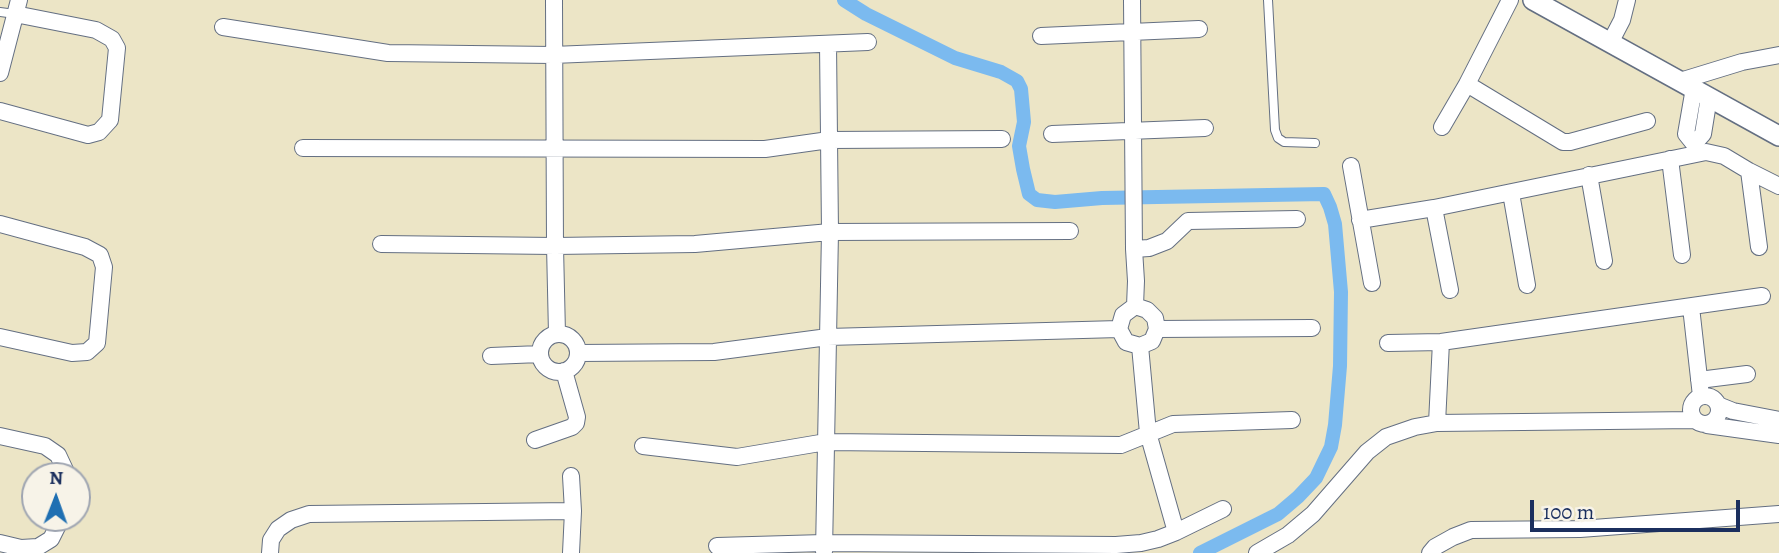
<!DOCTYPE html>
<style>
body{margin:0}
#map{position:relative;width:1779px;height:553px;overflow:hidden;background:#ece5c6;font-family:Alegreya,serif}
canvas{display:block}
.north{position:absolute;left:21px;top:462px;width:70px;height:70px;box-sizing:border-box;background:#f7f3e8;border:2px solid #9fa5b1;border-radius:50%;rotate:1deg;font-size:19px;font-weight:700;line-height:28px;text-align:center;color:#1b2f5e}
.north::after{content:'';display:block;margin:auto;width:24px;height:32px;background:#1f6fb2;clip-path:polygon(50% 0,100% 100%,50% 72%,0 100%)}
.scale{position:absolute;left:1530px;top:500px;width:210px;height:32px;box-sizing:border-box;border:4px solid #1b2f5e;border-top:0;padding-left:9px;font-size:21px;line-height:24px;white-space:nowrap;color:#1b2f5e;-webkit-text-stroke:5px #f7f3e8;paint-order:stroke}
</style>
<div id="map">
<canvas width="1779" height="553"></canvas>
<div class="north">N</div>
<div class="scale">100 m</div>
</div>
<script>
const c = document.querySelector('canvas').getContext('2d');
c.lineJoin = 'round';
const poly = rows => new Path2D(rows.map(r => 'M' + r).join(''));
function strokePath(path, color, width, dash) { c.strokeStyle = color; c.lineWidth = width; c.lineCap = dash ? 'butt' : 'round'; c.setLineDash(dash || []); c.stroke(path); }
const canal = poly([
 [844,0,866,14,955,58,1001,72,1017,81,1021,89,1024,122,1019,146,1023,169,1029,194,1037,200,1055,202,1102,198,1324,194,1330,207,1335,224,1341,292,1340,366,1335,425,1331,447,1316,478,1298,497,1278,514,1200,553]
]);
const service = poly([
 [1268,0,1275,130,1278,138,1284,142,1315,143],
 [0,12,15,14]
]);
const minor = poly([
 [554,0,555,246,557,334],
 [1132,0,1134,249,1136,281,1135,306],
 [223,27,388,53,553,55,868,42],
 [1041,36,1199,29],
 [1610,43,1622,20,1627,0],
 [0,73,19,0],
 [1680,81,1742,62,1779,55],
 [1467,84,1563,142,1570,142,1647,121],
 [1694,88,1686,134,1694,144,1703,134,1709,97],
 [0,111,88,135,99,132,110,120,117,48,112,39,96,30,15,14],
 [1442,127,1467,84,1510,0],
 [1052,134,1205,128],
 [303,148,765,149,829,140,1002,139],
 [1670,159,1682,255],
 [1351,166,1372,283],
 [1749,171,1759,247],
 [1589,175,1604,261],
 [1511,193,1527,285],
 [1434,208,1450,290],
 [1360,220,1434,208,1706,152,1724,156,1749,171,1779,186],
 [0,224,85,247,100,255,104,267,97,343,87,352,72,353,0,337],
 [381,244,555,246,695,244,830,232,1070,231],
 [1134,249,1149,248,1167,241,1188,221,1297,219],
 [1135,306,1147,310,1155,318,1157,329,1152,341,1140,346,1126,342,1119,329,1123,315,1135,306],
 [1691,307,1701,396],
 [1157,329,1312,328],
 '540 353a19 19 0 1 1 38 0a19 19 0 1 1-38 0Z',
 [1388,343,1441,342,1762,296],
 [1140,346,1148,433,1176,532],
 [578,353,714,352,828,337,1119,329],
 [491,356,540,354],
 [1699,380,1747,374],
 '1691 410a14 14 0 1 1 28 0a14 14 0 1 1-28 0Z',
 [1718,405,1733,411,1779,420],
 [1437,423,1441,342],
 [1707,425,1779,435],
 [0,436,45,446,58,455,65,470,64,476],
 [535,440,572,427,576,423,577,417,564,371],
 [643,446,737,457,826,442,1121,445,1173,424,1292,420],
 [571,476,573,511,571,553],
 [0,543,21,548,38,547,51,539,58,525,59,518],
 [717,546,824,543,1116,545,1141,543,1158,539,1176,532,1223,509],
 [824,551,830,232,828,44],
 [270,553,271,540,278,529,291,520,309,514,573,511],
 [1257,553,1288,535,1313,514,1367,452,1386,437,1415,427,1437,423,1694,420],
 [1430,553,1435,547,1453,537,1471,530,1580,529,1779,514]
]);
const tertiary = poly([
 [1533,0,1779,136]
]);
strokePath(canal, '#7bbaef', 14);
strokePath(service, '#646f82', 10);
strokePath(minor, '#646f82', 18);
strokePath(tertiary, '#646f82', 22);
strokePath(service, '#fff', 8);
strokePath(minor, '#fff', 16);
strokePath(tertiary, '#fff', 19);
</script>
